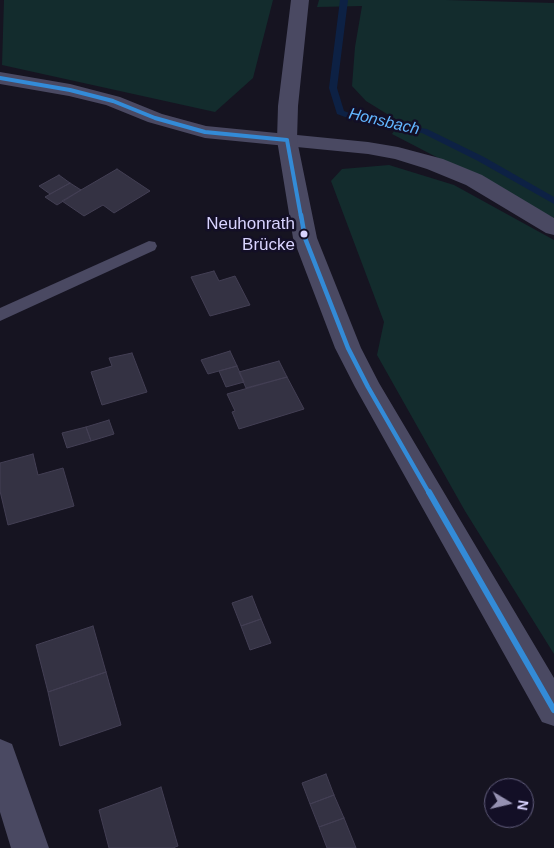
<!DOCTYPE html>
<meta charset="utf-8">
<style>
body{margin:0}
#map{position:relative;width:554px;height:848px;overflow:hidden;background:#161421;font-family:Helvetica,sans-serif}
canvas{display:block}
.north{position:absolute;left:484px;top:778px;width:50px;height:50px;box-sizing:border-box;background:#130f26;border:1px solid #625e7d;border-radius:50%;rotate:99deg;font-size:14px;font-weight:700;line-height:20px;text-align:center;color:#d9d4ff}
.north::after{content:'';display:block;margin:auto;width:18px;height:22px;background:#9591b1;clip-path:polygon(50% 0,100% 100%,50% 72%,0 100%)}
</style>
<div id="map">
<canvas width="554" height="848"></canvas>
<div class="north">N</div>
</div>
<script>
const c = document.querySelector('canvas').getContext('2d');
c.lineJoin = 'round';
function paint(path, color) { c.fillStyle = color; c.fill(path, 'evenodd'); }
const poly = rows => new Path2D(rows.map(r => 'M' + r).join(''));
function strokePath(path, color, width, dash) { c.strokeStyle = color; c.lineWidth = width; c.lineCap = dash ? 'butt' : 'round'; c.setLineDash(dash || []); c.stroke(path); }
function drawText(font, color, halo, rows, align = 'center') {
  c.font = font + ' Helvetica,sans-serif'; c.lineWidth = 5; c.setLineDash([]); c.textBaseline = 'middle'; c.strokeStyle = halo; c.fillStyle = color; for (const [text, x, y, turn = 0] of rows) {
    c.save(); c.translate(x, y); c.rotate((+turn || 0) * Math.PI / 180); c.textAlign = isNaN(turn) ? turn : align; if (halo) c.strokeText(text, 0, 0); c.fillText(text, 0, 0); c.restore();
  }
}
const green = poly([
 [4,0,273,0,253,78,215,112,2,65],
 [319,0,446,0,554,3,554,218,392,134,400,122,366,101,352,86,355,47,362,6,317,7],
 [389,165,454,185,554,240,554,654,465,511,377,355,384,322,331,181,342,169]
]);
const stream = poly([
 [340,0,348,0,337,88,344,111,369,120,427,129,484,157,554,197,554,204,478,161,422,133,367,125,337,114,329,88,340,0]
]);
const building = poly([
 [117,169,150,191,114,213,103,205,84,216,62,201,117,169],
 [59,175,70,183,50,194,39,186,59,175],
 [70,183,81,190,57,205,45,197,70,183],
 [214,271,219,281,235,276,250,305,210,316,191,277,214,271],
 [230,351,237,366,208,374,201,360,230,351],
 [132,353,147,392,102,405,91,372,112,366,109,358,132,353],
 [279,361,287,377,246,388,239,372,279,361],
 [237,366,244,382,226,387,219,371,237,366],
 [287,377,304,409,239,429,232,412,235,411,227,394,287,377],
 [109,420,114,434,91,441,86,427,109,420],
 [86,427,91,441,67,448,62,433,86,427],
 [33,454,38,475,63,468,74,506,8,525,0,491,0,463,33,454],
 [252,596,261,619,241,626,232,603,252,596],
 [261,619,271,643,250,650,241,626,261,619],
 [93,626,106,672,48,692,36,645,93,626],
 [106,672,121,725,60,746,48,692,106,672],
 [326,774,334,795,310,804,302,783,326,774],
 [161,787,178,846,173,848,109,848,99,810,161,787],
 [334,795,344,818,319,827,310,804,334,795],
 [344,818,356,848,327,848,319,827,344,818]
]);
const service = poly([
 [149,241,155,242,157,246,155,250,0,321,0,308,149,241]
]);
const minor = poly([
 [0,72,70,84,120,97,162,114,206,126,368,142,398,147,443,159,482,175,554,218,554,235,546,233,466,185,427,169,395,159,368,154,205,138,148,122,106,105,69,96,0,84,0,72],
 [0,739,12,744,49,848,11,848,0,812,0,739]
]);
const tertiary = poly([
 [291,0,309,0,298,106,297,140,317,238,361,348,379,383,554,678,554,726,542,722,355,387,335,348,293,238,277,140,278,106,291,0]
]);
const bus1Far2 = poly([
 [0,78,70,90,113,101,155,118,205,132,287,140],
 [287,140,301,217]
]);
const bus1Far1 = poly([
 [301,215,305,238,348,348,368,387,429,493]
]);
const bus1 = poly([
 [429,492,554,710]
]);
const markers = [
 [304,234,4.5,"#d9d4ff"]
];
const farWaternames = [
 ["Honsbach",384,122,13]
];
const busNames = [
 ["Neuhonrath",295,224],
 ["Brücke",295,245]
];
paint(green, '#132c2d');
paint(stream, '#0d2144');
paint(building, '#343243');
strokePath(building, '#433f54', 1);
paint(service, '#4a4962');
paint(minor, '#4a4962');
paint(tertiary, '#4a4962');
strokePath(bus1Far2, '#338bd7', 4);
strokePath(bus1Far1, '#338bd7', 4.5);
strokePath(bus1, '#338bd7', 6);
for (const [x, y, r, color] of markers) { const dot = new Path2D(); dot.arc(x, y, r, 0, 2 * Math.PI); c.fillStyle = color; c.fill(dot); strokePath(dot, '#130f26', 2); }
drawText('italic 16px', '#62b6ff', '#130f26', farWaternames);
drawText('17px', '#d9d4ff', '#130f26', busNames, 'right');
</script>
